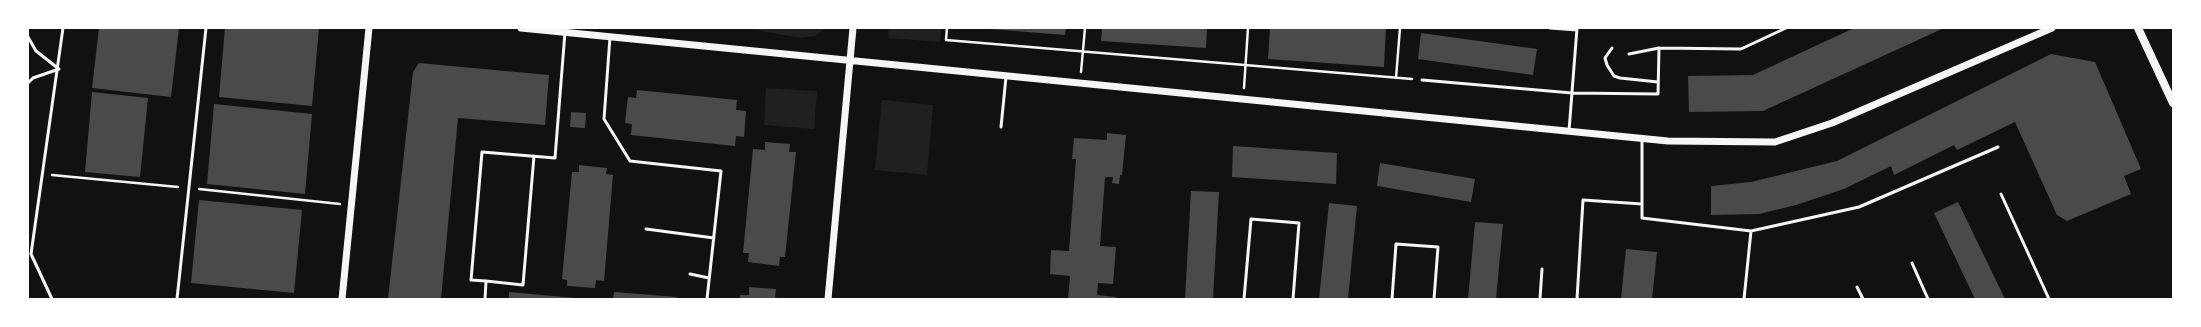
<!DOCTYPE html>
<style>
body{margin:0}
#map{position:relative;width:2201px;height:327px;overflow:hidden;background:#111;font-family:Quicksand,sans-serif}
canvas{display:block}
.frame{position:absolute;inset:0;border:29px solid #fff;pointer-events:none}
</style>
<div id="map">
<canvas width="2201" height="327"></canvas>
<div class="frame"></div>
</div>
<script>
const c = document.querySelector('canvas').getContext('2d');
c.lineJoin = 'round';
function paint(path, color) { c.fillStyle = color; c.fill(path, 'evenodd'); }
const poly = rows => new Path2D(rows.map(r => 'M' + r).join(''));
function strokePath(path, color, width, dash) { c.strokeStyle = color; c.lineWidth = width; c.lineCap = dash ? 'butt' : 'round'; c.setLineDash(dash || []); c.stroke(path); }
const green = poly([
 [826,28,815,36,800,38,745,28],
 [889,28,941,28,940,42,888,38],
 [766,88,817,91,814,129,764,125],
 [882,100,933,105,927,175,875,170]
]);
const building = poly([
 [99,28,179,28,171,97,92,88],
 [225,28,319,28,312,106,219,97],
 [977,28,1066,28,1065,35],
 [1102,28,1207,28,1206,48,1101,41],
 [1270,28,1386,28,1384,67,1268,59],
 [1854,28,1944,28,1763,111,1689,112,1688,76,1753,75],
 [1421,33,1537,49,1533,75,1418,59],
 [2051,54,2095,62,2141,169,2124,176,2131,194,2067,221,2057,215,2015,122,1957,150,1954,145,1894,175,1891,166,1844,189,1796,205,1759,214,1711,215,1711,186,1751,182,1837,161],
 [419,63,549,75,545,125,458,118,441,299,388,299,413,72],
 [637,90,737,100,736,110,746,111,744,137,736,136,735,146,631,135,632,124,625,123,628,97,636,98],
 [92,92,148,98,140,177,85,172],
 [214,104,312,114,305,194,207,184],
 [571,112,586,113,585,128,570,127],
 [1107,133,1126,135,1122,175,1120,175,1119,184,1112,183,1113,177,1105,177,1100,246,1116,247,1113,284,1098,283,1097,295,1116,297,1116,299,1068,299,1070,276,1050,274,1051,250,1069,251,1076,159,1072,159,1074,138,1107,140],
 [765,142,790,144,789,152,796,152,785,257,780,257,779,266,748,262,749,253,743,253,753,149,765,150],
 [1233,146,1337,153,1336,184,1232,177],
 [1380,163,1475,179,1471,202,1377,186],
 [579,165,607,168,606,174,613,175,604,281,596,280,595,288,567,286,567,280,562,279,572,172,579,172],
 [1191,191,1219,192,1213,299,1185,299],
 [199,200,302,210,294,293,191,283],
 [1958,202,2005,299,1975,299,1934,213],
 [1329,203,1357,206,1348,299,1319,299],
 [1475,222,1503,224,1496,299,1468,299],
 [1626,249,1657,252,1652,299,1621,299],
 [749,287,776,289,775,297,780,299,740,299,740,295,749,295],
 [509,292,575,298,574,299,509,299],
 [614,292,677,297,677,299,613,299]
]);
const path = poly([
 [947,28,946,40,1412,79],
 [1081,72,1085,28],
 [1396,78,1400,28],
 [1244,88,1248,28],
 [52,175,178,187],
 [199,189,340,204]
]);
const service = poly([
 [1550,28,1577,30],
 [28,37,36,51,59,69],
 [610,37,604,119,630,161,721,171,707,299],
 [1612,48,1605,58,1607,65,1614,76,1620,78,1658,82],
 [1629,54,1659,48],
 [1422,80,1572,93,1658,94,1659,48,1741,49,1786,28],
 [28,83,33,78,59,69],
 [1001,127,1006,77],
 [1569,131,1577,28],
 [1642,138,1642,218,1751,231,1859,207,1998,147],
 [2001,194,2049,299],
 [646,229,714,238],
 [1912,263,1928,299],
 [690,274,709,278],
 [486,281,523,285,534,156],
 [1857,287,1863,299],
 [52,299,31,254,63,28],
 [177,299,206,28],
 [485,299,486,281,471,280,482,152,555,158,565,32],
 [1244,299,1251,219,1299,223,1293,299],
 [1392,299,1396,244,1438,247,1434,299],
 [1540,299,1542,269],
 [1577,299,1583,200,1642,204],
 [1744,299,1751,231]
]);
const tertiary = poly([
 [521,28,1668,141,1775,142,1832,123,2052,28],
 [342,299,369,28],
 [828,299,853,28]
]);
const secondary = poly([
 [2138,28,2173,103]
]);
paint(green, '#202020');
paint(building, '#4a4a4a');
strokePath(path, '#f5f5f5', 2.5);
strokePath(service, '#f5f5f5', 3);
strokePath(tertiary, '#f5f5f5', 7);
strokePath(secondary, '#f5f5f5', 8);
</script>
